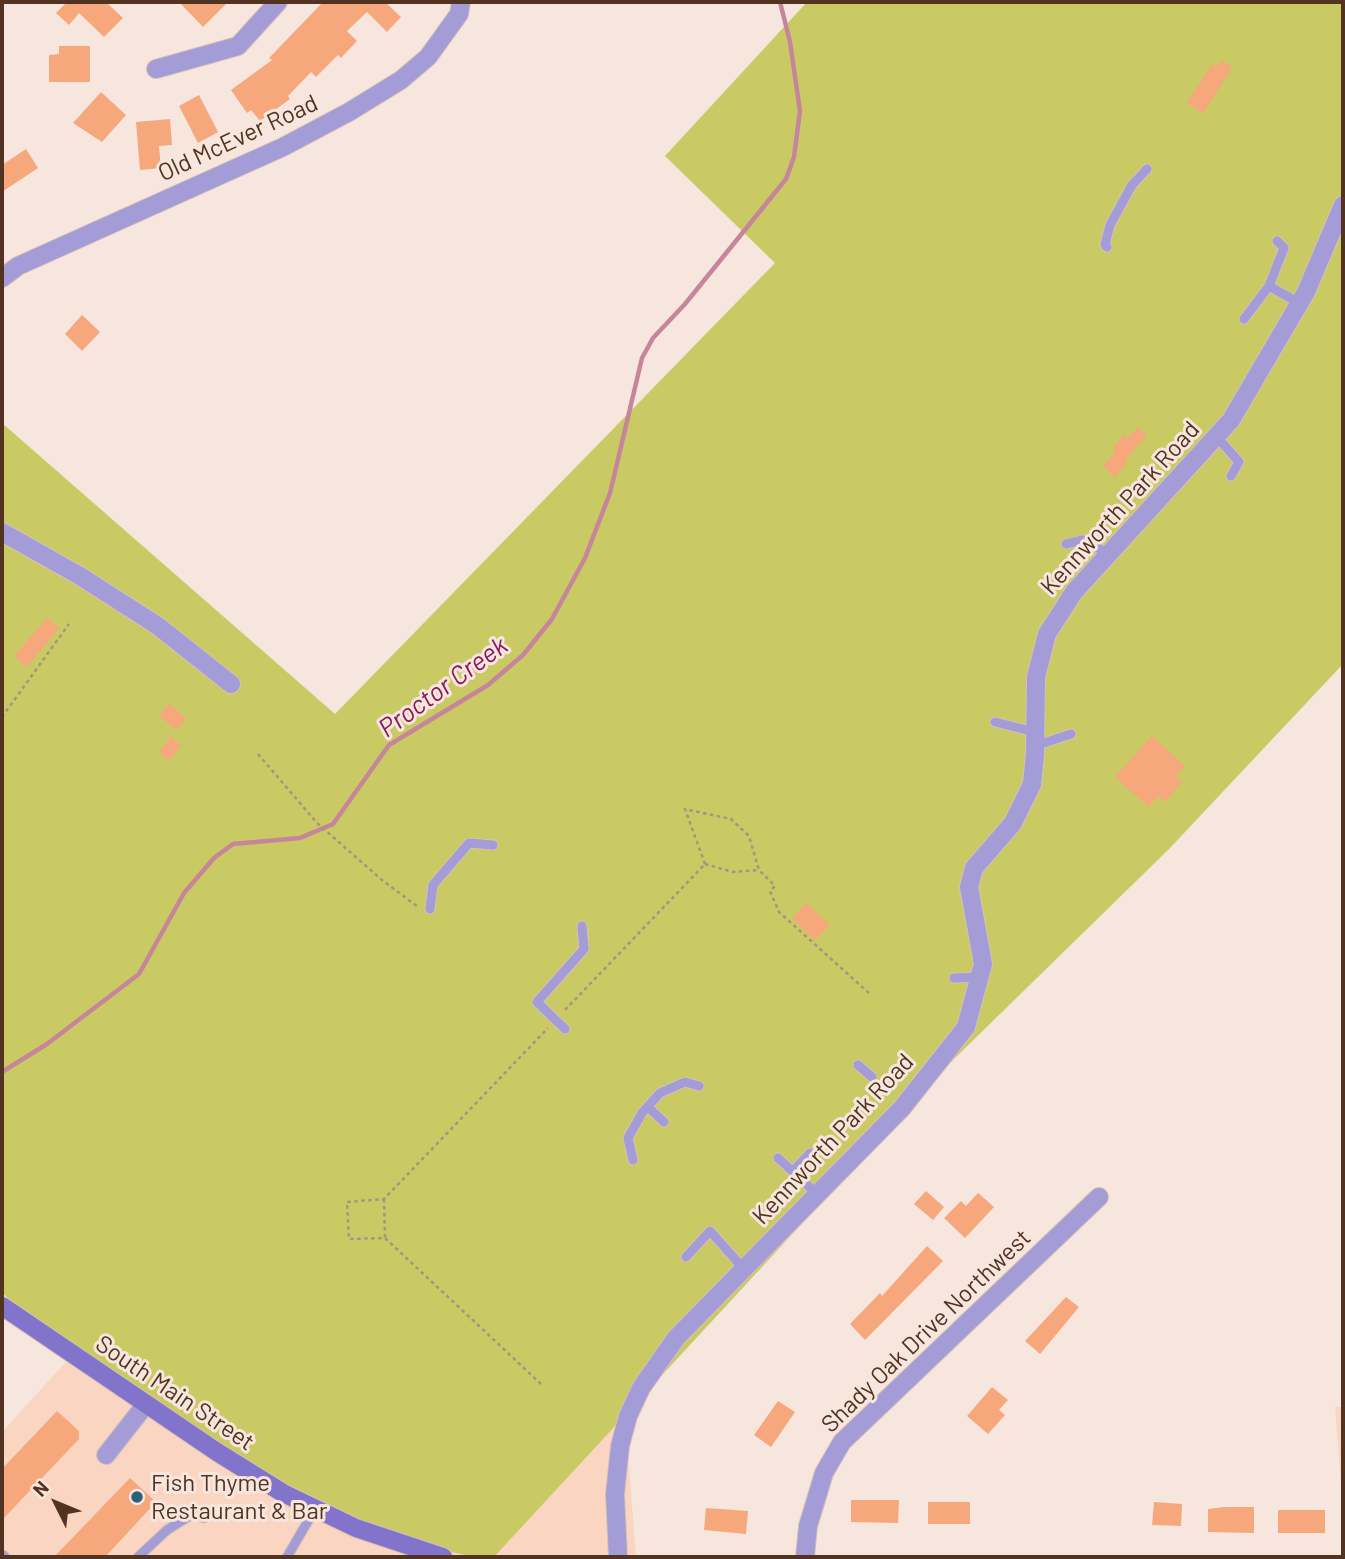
<!DOCTYPE html>
<style>
body{margin:0}
#map{position:relative;width:1345px;height:1559px;overflow:hidden;background:#f7e6dd;font-family:Barlow,sans-serif}
canvas{display:block}
.frame{position:absolute;inset:0;border:4px solid #523220;pointer-events:none}
.north{position:absolute;left:21px;top:1468px;width:70px;height:70px;-webkit-text-stroke:5px #f7e6dd;paint-order:stroke;rotate:313deg;font-size:19px;font-weight:700;line-height:28px;text-align:center;color:#523220}
.north::after{content:'';display:block;margin:auto;width:24px;height:32px;background:#523220;clip-path:polygon(50% 0,100% 100%,50% 72%,0 100%)}
</style>
<div id="map">
<canvas width="1345" height="1559"></canvas>
<div class="frame"></div>
<div class="north">N</div>
</div>
<script>
const c = document.querySelector('canvas').getContext('2d');
c.lineJoin = 'round';
function paint(path, color) { c.fillStyle = color; c.fill(path, 'evenodd'); }
const poly = rows => new Path2D(rows.map(r => 'M' + r).join(''));
function strokePath(path, color, width, dash) { c.strokeStyle = color; c.lineWidth = width; c.lineCap = dash ? 'butt' : 'round'; c.setLineDash(dash || []); c.stroke(path); }
function drawText(font, color, halo, rows, align = 'center') {
  c.font = font + ' Barlow,sans-serif'; c.lineWidth = 6; c.setLineDash([]); c.textBaseline = 'middle'; c.strokeStyle = halo; c.fillStyle = color; for (const [text, x, y, turn = 0] of rows) {
    c.save(); c.translate(x, y); c.rotate((+turn || 0) * Math.PI / 180); c.textAlign = isNaN(turn) ? turn : align; if (halo) c.strokeText(text, 0, 0); c.fillText(text, 0, 0); c.restore();
  }
}
const built = poly([
 [75,1352,353,1530,474,1557,2,1557,2,1432],
 [1335,1407,1343,1407,1343,1506],
 [625,1415,636,1557,494,1557,573,1471]
]);
const green = poly([
 [807,2,1343,2,1343,664,1169,849,956,1057,494,1557,474,1557,353,1530,110,1380,2,1293,2,423,335,714,775,263,665,156]
]);
const stream = poly([
 [2,1072,47,1044,139,974,184,893,214,858,233,844,300,838,333,824,389,745,488,685,523,655,552,619,585,558,610,493,642,358,653,338,685,304,786,179,794,157,800,111,790,42,780,2]
]);
const building = poly([
 [67,2,106,2,123,18,104,37,79,13,69,25,56,13],
 [179,2,228,2,203,27],
 [323,2,385,2,401,17,387,32,367,12,347,31,357,41,341,58,338,55,316,77,311,72,288,96,290,99,260,121,251,110,247,113,231,90,272,60,269,58],
 [59,46,90,46,90,82,49,82,49,55,59,54],
 [1221,60,1232,67,1203,114,1187,103,1212,64,1216,67],
 [101,92,126,115,102,142,73,123],
 [199,95,218,132,198,143,179,106],
 [170,119,172,145,159,146,161,168,140,170,136,122],
 [26,149,38,168,2,192,2,165],
 [82,315,100,332,82,351,65,334],
 [1138,427,1147,436,1132,452,1125,461,1127,463,1115,477,1103,466,1116,451,1113,449,1123,434,1128,438],
 [47,618,59,628,27,667,14,656],
 [169,704,186,718,177,730,159,716],
 [1152,736,1185,766,1176,776,1182,782,1165,802,1158,796,1149,807,1115,777],
 [171,737,181,745,169,761,159,752],
 [806,903,830,925,815,940,792,918],
 [926,1191,944,1207,933,1220,914,1204],
 [978,1193,994,1207,965,1238,944,1218,961,1201,966,1206],
 [927,1246,943,1261,865,1340,850,1324,880,1293,882,1296],
 [1066,1297,1079,1307,1040,1354,1025,1341],
 [992,1387,1008,1400,999,1410,1005,1415,988,1434,967,1416],
 [778,1401,795,1412,771,1447,754,1435],
 [57,1411,79,1431,79,1439,2,1520,2,1469],
 [130,1478,156,1502,105,1557,54,1557],
 [851,1500,899,1500,898,1523,851,1522],
 [928,1502,970,1502,970,1524,928,1524],
 [1154,1502,1182,1504,1181,1526,1152,1525],
 [1224,1507,1254,1507,1254,1533,1208,1532,1208,1509],
 [706,1508,748,1511,746,1534,704,1530],
 [1278,1510,1325,1510,1325,1533,1278,1533]
]);
const path = poly([
 [2,717,69,624],
 [258,754,317,823,382,880,418,907],
 [705,864,685,809,731,819,749,836,759,870,775,886,770,891,779,912,870,994],
 [705,864,733,872,759,870],
 [565,1010,705,864],
 [384,1199,385,1238],
 [541,1384,385,1238,349,1239,347,1202,384,1199,548,1028]
]);
const lane = poly([
 [1107,247,1105,245,1110,225,1132,185,1147,169],
 [1269,286,1299,303],
 [1244,319,1269,286,1284,248,1277,241],
 [1217,437,1239,462,1231,476],
 [1066,544,1083,540,1109,554],
 [995,722,1035,732],
 [1035,746,1071,734],
 [430,909,433,885,469,843,493,845],
 [954,978,980,977],
 [565,1029,537,1002,584,949,582,926],
 [858,1065,872,1077],
 [648,1107,664,1122],
 [778,1158,817,1194],
 [633,1160,628,1138,642,1113,660,1093,685,1082,699,1086],
 [793,1171,810,1153],
 [686,1257,710,1231,743,1268],
 [3,1555,5,1557],
 [138,1557,167,1530,194,1513,204,1518],
 [287,1557,315,1509]
]);
const street = poly([
 [156,69,238,46,278,2],
 [2,278,18,266,283,147,349,112,401,80,428,57,459,14,461,2],
 [2,532,80,576,158,626,231,684],
 [106,1455,146,1404],
 [618,1557,615,1494,620,1446,628,1416,641,1388,676,1338,902,1108,966,1027,983,964,969,887,974,868,1013,823,1032,784,1035,754,1036,677,1047,634,1074,592,1231,420,1306,292,1343,205],
 [805,1557,808,1526,824,1473,842,1442,1099,1197]
]);
const secondary = poly([
 [2,1306,217,1452,283,1493,356,1528,443,1557]
]);
const markers = [
 [137,1497,7,"#27617a"]
];
const streetNames = [
 ["Old McEver Road",238,138,-25],
 ["Kennworth Park Road",1120,508,-48],
 ["Kennworth Park Road",833,1139,-47],
 ["Shady Oak Drive Northwest",926,1331,-44],
 ["South Main Street",175,1393,34]
];
const poiNames = [
 ["Fish Thyme",151,1483],
 ["Restaurant & Bar",151,1511]
];
const waterNames = [
 ["Proctor Creek",443,687,-36]
];
paint(built, '#f9d5c2');
paint(green, '#c9ca64');
strokePath(stream, '#c6859a', 4.5);
paint(building, '#f6a77c');
strokePath(lane, '#d6c2b7', 11);
strokePath(street, '#d6c2b7', 20);
strokePath(secondary, '#d6c2b7', 20);
strokePath(path, '#aa9184', 2.5, [3.5, 3.5]);
strokePath(lane, '#a39cd7', 9);
strokePath(street, '#a39cd7', 18);
strokePath(secondary, '#8274cb', 18);
for (const [x, y, r, color] of markers) { const dot = new Path2D(); dot.arc(x, y, r, 0, 2 * Math.PI); c.fillStyle = color; c.fill(dot); strokePath(dot, '#f7e6dd', 2.5); }
drawText('24px', '#523220', '#f7e6dd', streetNames);
drawText('24px', '#523220', '#f7e6dd', poiNames, 'left');
drawText('italic 26px', '#89185c', '#f7e6dd', waterNames);
</script>
